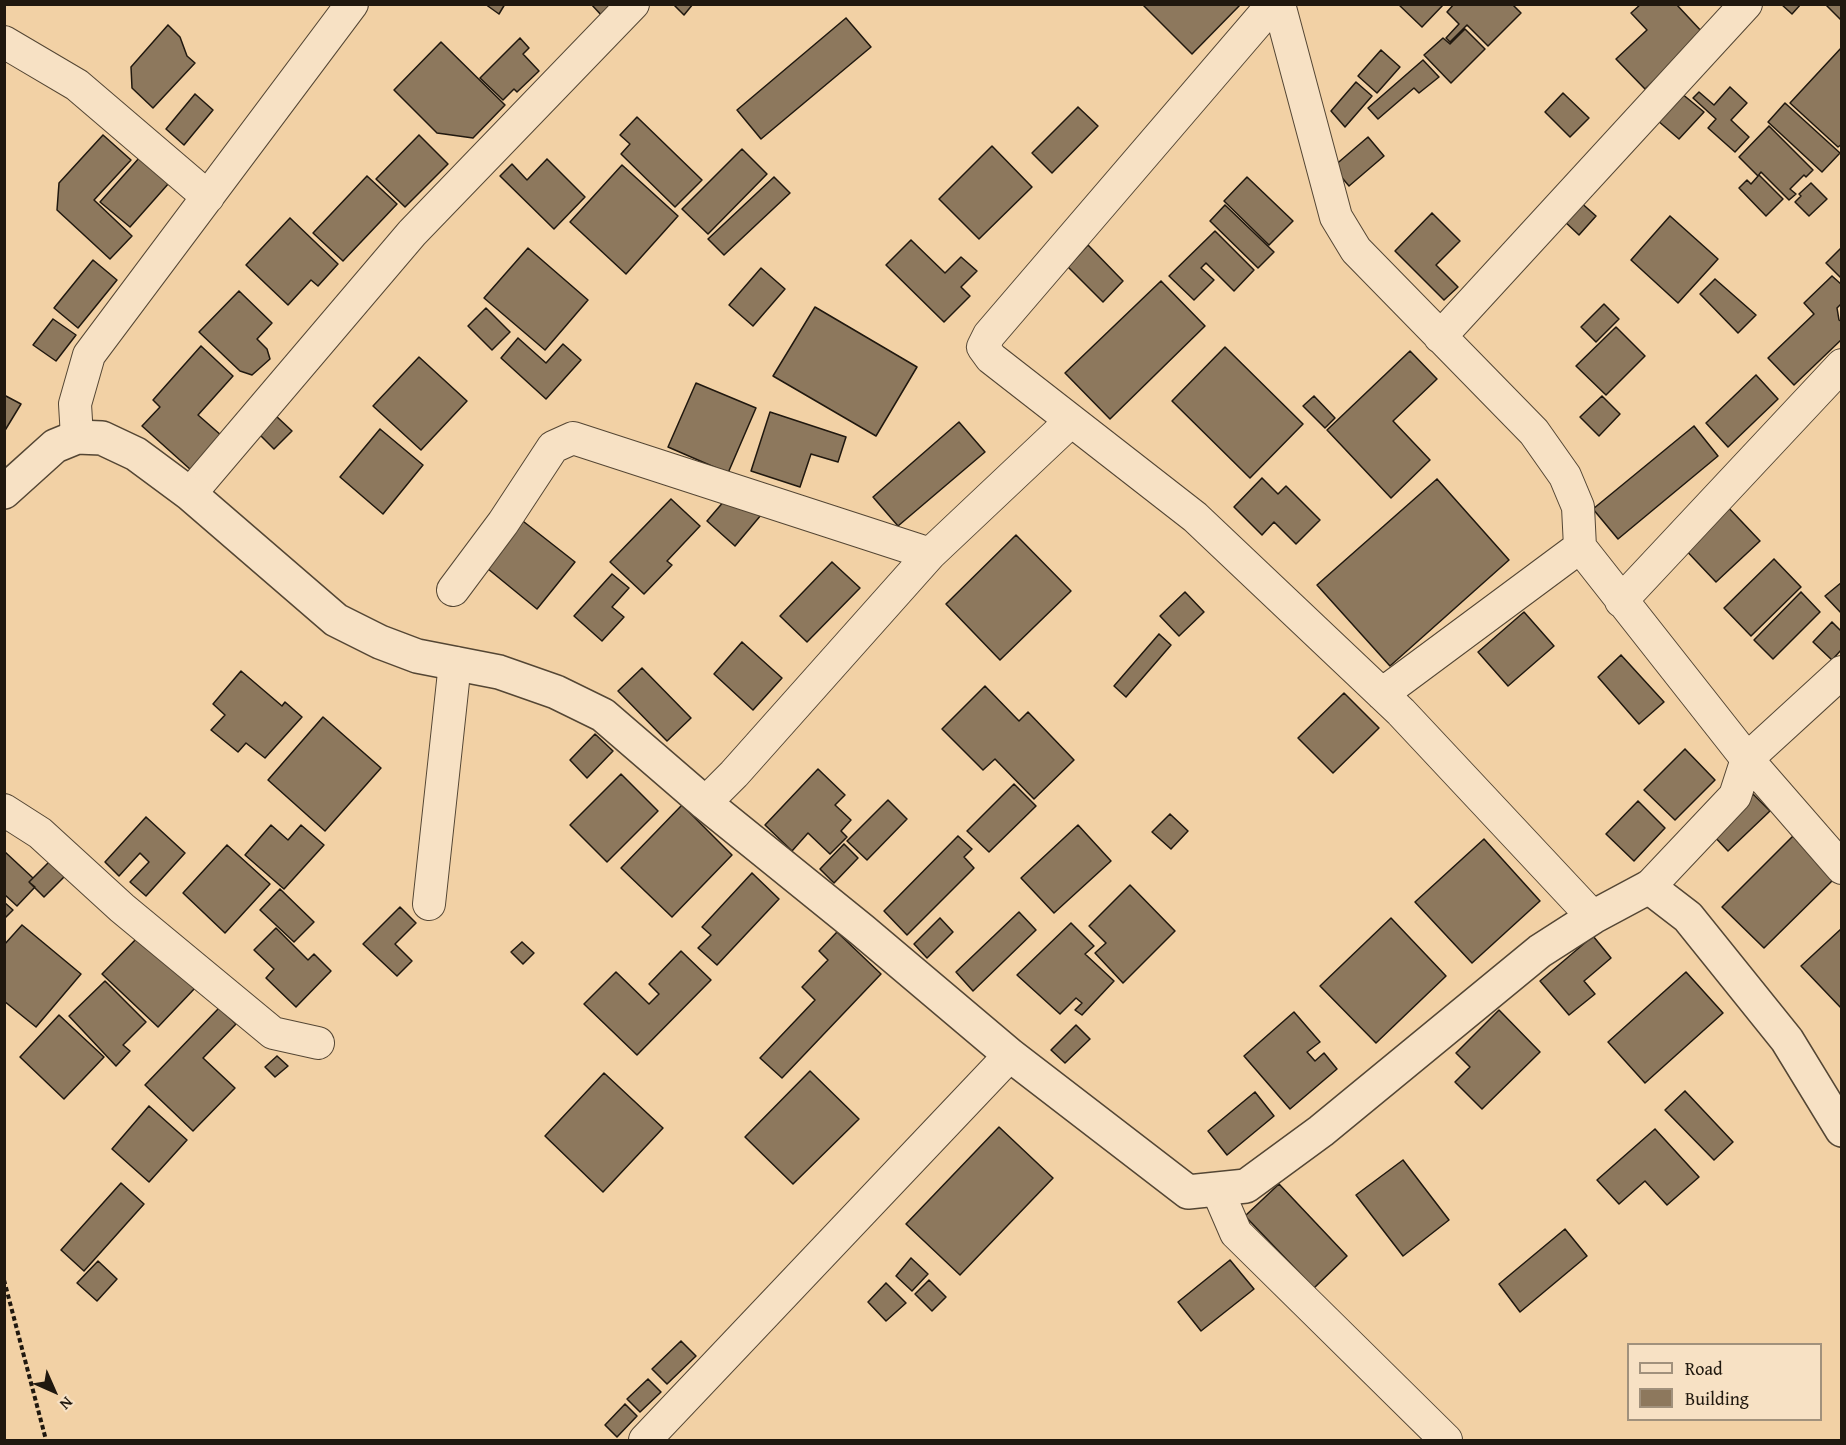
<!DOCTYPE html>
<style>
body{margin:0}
#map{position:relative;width:1846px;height:1445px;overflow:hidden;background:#f2d1a5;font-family:"Gentium Book Plus",serif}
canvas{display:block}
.frame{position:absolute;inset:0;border:6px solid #20180f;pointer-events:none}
.legend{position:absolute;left:1627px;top:1343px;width:195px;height:78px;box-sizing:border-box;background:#f7e1c4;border:2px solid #a1917c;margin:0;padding:8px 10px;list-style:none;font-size:18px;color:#20180f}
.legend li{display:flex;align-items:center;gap:12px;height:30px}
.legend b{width:30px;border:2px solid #a1917c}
.north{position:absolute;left:24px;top:1361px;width:60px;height:60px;-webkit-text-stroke:4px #f7e1c4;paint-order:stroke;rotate:135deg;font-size:16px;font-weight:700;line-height:24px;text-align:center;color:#20180f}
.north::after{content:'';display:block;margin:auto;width:21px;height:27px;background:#20180f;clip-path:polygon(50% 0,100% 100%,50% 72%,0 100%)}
</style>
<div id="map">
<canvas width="1846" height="1445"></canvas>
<div class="frame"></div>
<ul class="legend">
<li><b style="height:8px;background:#f7e1c4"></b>Road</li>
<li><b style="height:16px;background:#8d785d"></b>Building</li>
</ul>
<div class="north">N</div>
</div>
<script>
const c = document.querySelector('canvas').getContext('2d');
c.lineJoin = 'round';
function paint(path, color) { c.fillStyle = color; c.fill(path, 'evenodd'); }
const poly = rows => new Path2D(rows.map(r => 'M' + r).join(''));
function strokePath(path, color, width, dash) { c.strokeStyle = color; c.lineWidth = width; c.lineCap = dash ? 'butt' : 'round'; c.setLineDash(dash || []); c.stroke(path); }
const building = poly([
 [485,4,505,4,499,14,485,4],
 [591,4,615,4,603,17,591,4],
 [673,4,693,4,684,15,673,4],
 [1142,4,1241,4,1192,54,1142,4],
 [1398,4,1444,4,1422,27,1398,4],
 [1454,4,1512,4,1521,13,1488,46,1467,25,1450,42,1446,38,1459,24,1447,12,1454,4],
 [1641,4,1676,4,1704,34,1645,89,1616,59,1647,30,1631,13,1641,4],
 [1781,4,1801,4,1792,14,1781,4],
 [1825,4,1842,4,1842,19,1841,20,1825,4],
 [846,18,871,47,761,139,737,110,846,18],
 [168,25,180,37,187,56,195,63,153,108,132,88,131,67,168,25],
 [1465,29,1485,49,1451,83,1424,55,1443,38,1450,44,1465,29],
 [520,38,529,48,523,54,539,71,517,92,514,89,503,100,480,78,520,38],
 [441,42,505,105,473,138,437,133,394,90,441,42],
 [1842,47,1842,144,1838,147,1790,103,1842,47],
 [1381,50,1400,67,1377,93,1358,76,1381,50],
 [1423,60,1439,77,1419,93,1414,88,1378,119,1368,108,1423,60],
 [1356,82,1372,96,1345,127,1331,111,1356,82],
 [1730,87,1747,103,1731,120,1749,137,1735,152,1708,128,1716,119,1693,98,1699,92,1714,105,1730,87],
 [1563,93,1589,118,1570,137,1545,112,1563,93],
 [1681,93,1704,112,1679,139,1657,120,1681,93],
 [195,94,213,110,184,145,166,129,195,94],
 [1785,103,1840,153,1822,172,1768,122,1785,103],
 [1078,107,1098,126,1052,173,1032,153,1078,107],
 [637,117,702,180,675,207,621,154,630,144,620,135,637,117],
 [1769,126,1813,170,1806,177,1804,175,1790,189,1796,194,1789,200,1761,172,1758,176,1739,157,1769,126],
 [103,135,131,160,94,200,132,236,110,259,57,210,59,183,103,135],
 [419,135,448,164,405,207,376,179,419,135],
 [1368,137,1384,156,1349,186,1333,167,1368,137],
 [992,146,1032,187,979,239,939,199,992,146],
 [742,149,767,174,708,234,682,209,742,149],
 [140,157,169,183,130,227,100,202,140,157],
 [547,159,585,197,554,229,500,176,512,164,527,180,547,159],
 [622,165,678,216,626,274,570,222,622,165],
 [1759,175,1783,199,1766,216,1739,188,1747,180,1751,184,1759,175],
 [367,176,397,204,343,261,313,233,367,176],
 [774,177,790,193,724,255,708,239,774,177],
 [1247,177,1293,221,1269,245,1224,201,1247,177],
 [1811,183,1827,199,1809,216,1795,202,1801,196,1799,194,1811,183],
 [1578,200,1596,216,1579,235,1562,219,1578,200],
 [1225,205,1274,252,1258,268,1210,221,1225,205],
 [1432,213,1460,241,1436,265,1458,287,1444,300,1395,251,1432,213],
 [1670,216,1718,259,1678,303,1631,260,1670,216],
 [290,218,338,264,318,286,311,280,288,305,246,265,290,218],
 [1215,231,1254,270,1234,291,1206,263,1201,268,1214,280,1194,300,1169,276,1215,231],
 [911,240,945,273,961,257,977,271,961,287,970,296,944,322,886,265,911,240],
 [1088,245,1123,281,1103,302,1068,267,1088,245],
 [1842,247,1842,279,1826,263,1842,247],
 [528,248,588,300,545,350,484,298,528,248],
 [93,260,117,280,78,328,54,308,93,260],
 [761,268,785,289,753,326,729,305,761,268],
 [1832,276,1842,285,1842,303,1837,308,1839,320,1842,322,1842,339,1794,385,1768,358,1814,314,1804,303,1832,276],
 [1715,279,1756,315,1738,333,1700,294,1715,279],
 [1161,281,1205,326,1110,419,1065,373,1161,281],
 [239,291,272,323,257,339,267,349,270,359,252,375,240,371,199,332,239,291],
 [1604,304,1619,319,1596,342,1581,327,1604,304],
 [815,307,917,367,876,436,773,376,815,307],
 [486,308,510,332,492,350,468,326,486,308],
 [53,319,76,335,56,361,33,345,53,319],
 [1616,327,1645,356,1606,395,1576,366,1616,327],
 [518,338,546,363,563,344,581,360,546,399,501,358,518,338],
 [201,346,233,376,198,415,222,436,191,470,142,426,160,407,153,400,201,346],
 [1225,347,1303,424,1250,478,1172,401,1225,347],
 [1410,351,1437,379,1393,421,1430,460,1391,498,1327,430,1410,351],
 [419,357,467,401,421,450,373,406,419,357],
 [1756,375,1778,399,1728,447,1706,423,1756,375],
 [696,383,756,408,728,473,668,447,696,383],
 [4,395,21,404,4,432,4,395],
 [1314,396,1335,418,1325,428,1303,406,1314,396],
 [1602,396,1620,414,1599,436,1580,417,1602,396],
 [770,412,846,437,838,462,811,454,800,487,751,471,770,412],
 [275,415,292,431,274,449,258,433,275,415],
 [959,422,985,452,898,526,873,497,959,422],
 [1694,426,1718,456,1618,539,1593,509,1694,426],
 [380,429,423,465,383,514,340,477,380,429],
 [1262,478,1278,494,1286,486,1320,520,1296,544,1274,522,1262,535,1234,507,1262,478],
 [1437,479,1509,560,1390,666,1317,585,1437,479],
 [671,499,700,526,667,561,672,565,644,594,610,562,671,499],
 [725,500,761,515,735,546,707,521,725,500],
 [1724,503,1760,541,1716,582,1680,544,1724,503],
 [519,518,575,562,537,609,482,564,519,518],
 [1016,535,1071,591,1000,660,946,604,1016,535],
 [1774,559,1801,587,1751,636,1724,608,1774,559],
 [832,562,860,588,807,642,780,616,832,562],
 [612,574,629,588,612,607,624,617,602,641,574,616,612,574],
 [1842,582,1842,614,1825,596,1842,582],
 [1185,592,1204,612,1179,636,1160,616,1185,592],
 [1801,592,1820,612,1773,659,1754,640,1801,592],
 [1524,612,1554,646,1508,686,1478,652,1524,612],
 [1832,622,1842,632,1842,649,1832,660,1813,642,1832,622],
 [1159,634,1171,645,1126,697,1114,686,1159,634],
 [742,642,782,678,753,710,714,674,742,642],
 [1621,655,1664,702,1639,724,1598,677,1621,655],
 [642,668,691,718,667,741,618,691,642,668],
 [241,671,282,706,285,702,302,717,265,758,246,743,238,752,211,730,225,715,213,704,241,671],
 [985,686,1019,721,1028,712,1074,760,1034,799,995,759,983,770,942,729,985,686],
 [1344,693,1379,728,1333,773,1298,738,1344,693],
 [323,717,381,768,325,831,268,780,323,717],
 [595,734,613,751,587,778,570,760,595,734],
 [1685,749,1715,780,1675,820,1644,790,1685,749],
 [818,769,845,795,835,805,851,820,841,831,847,837,830,854,808,833,792,851,765,825,818,769],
 [621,774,658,811,607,862,570,825,621,774],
 [1014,784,1036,806,989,852,967,831,1014,784],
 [1753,794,1770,811,1728,851,1712,834,1753,794],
 [888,800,907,819,867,860,847,841,888,800],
 [1638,801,1665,828,1634,861,1606,834,1638,801],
 [682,805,732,855,672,917,621,868,682,805],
 [1170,814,1188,831,1171,849,1152,832,1170,814],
 [146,817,185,853,146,896,130,882,149,862,140,853,119,876,105,862,146,817],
 [271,825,288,840,301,825,324,845,284,889,245,855,271,825],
 [1078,825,1111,861,1054,913,1021,878,1078,825],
 [958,836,972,849,964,857,974,868,907,935,884,911,958,836],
 [1793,836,1835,878,1764,948,1722,907,1793,836],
 [1484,839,1540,901,1472,963,1415,902,1484,839],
 [844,844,858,858,834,883,820,869,844,844],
 [227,845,270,884,225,933,183,893,227,845],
 [4,851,33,878,29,882,35,887,17,906,4,894,4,851],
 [52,859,67,874,44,897,29,882,52,859],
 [752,873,779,899,717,965,698,948,711,935,702,927,752,873],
 [1130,885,1175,931,1123,983,1095,953,1106,943,1089,926,1130,885],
 [280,889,314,922,294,942,260,910,280,889],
 [4,902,13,910,4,919,4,902],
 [400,907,416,923,395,944,412,961,397,976,363,944,400,907],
 [1019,912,1036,930,973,991,956,972,1019,912],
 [940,918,953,932,927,958,914,944,940,918],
 [1391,918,1446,976,1376,1043,1320,986,1391,918],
 [1071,923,1094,946,1085,954,1114,981,1082,1015,1075,1010,1082,1003,1076,998,1060,1014,1017,975,1071,923],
 [22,925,81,974,36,1027,4,1001,4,945,22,925],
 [276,928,308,960,314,954,331,971,296,1007,266,978,274,969,254,950,276,928],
 [1842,928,1842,1009,1801,966,1842,928],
 [837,932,881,974,782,1078,760,1058,815,1000,802,987,828,960,819,951,837,932],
 [141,934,196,987,158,1027,102,974,141,934],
 [1593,936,1611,958,1584,981,1595,994,1569,1015,1540,981,1593,936],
 [522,942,534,953,523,964,511,952,522,942],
 [681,951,711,980,637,1055,584,1004,616,972,649,1004,659,994,649,984,681,951],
 [1686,972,1723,1013,1645,1083,1608,1042,1686,972],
 [105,981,146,1022,123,1045,130,1051,116,1066,69,1016,105,981],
 [219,1008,236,1024,203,1058,235,1088,193,1131,145,1085,219,1008],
 [1499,1010,1540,1052,1482,1109,1455,1082,1470,1067,1456,1053,1499,1010],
 [1294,1012,1320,1042,1307,1052,1315,1061,1324,1053,1337,1069,1290,1109,1244,1056,1294,1012],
 [59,1015,104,1057,64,1099,20,1057,59,1015],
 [1076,1025,1090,1039,1065,1063,1051,1050,1076,1025],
 [277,1056,288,1066,275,1077,265,1067,277,1056],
 [810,1071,859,1119,793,1184,745,1137,810,1071],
 [604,1073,663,1128,603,1192,545,1136,604,1073],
 [1685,1091,1733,1142,1714,1160,1665,1110,1685,1091],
 [1255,1092,1274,1116,1227,1155,1208,1131,1255,1092],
 [149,1106,187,1140,149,1182,112,1149,149,1106],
 [999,1127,1053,1178,960,1275,906,1224,999,1127],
 [1655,1129,1699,1177,1667,1205,1645,1181,1619,1204,1597,1180,1655,1129],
 [1403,1160,1449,1220,1403,1256,1356,1195,1403,1160],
 [121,1183,144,1204,84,1271,61,1250,121,1183],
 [1279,1184,1347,1256,1314,1288,1245,1216,1279,1184],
 [1565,1229,1587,1256,1520,1312,1499,1284,1565,1229],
 [911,1258,928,1274,912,1291,896,1276,911,1258],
 [1230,1260,1254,1289,1201,1331,1178,1302,1230,1260],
 [98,1261,117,1279,97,1301,77,1283,98,1261],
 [929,1280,946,1297,932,1311,915,1294,929,1280],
 [886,1283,906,1303,886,1321,868,1302,886,1283],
 [681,1341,696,1356,667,1384,652,1369,681,1341],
 [648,1379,661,1392,640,1412,627,1399,648,1379],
 [625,1404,637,1416,617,1437,605,1425,625,1404]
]);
const path = poly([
 [4,1280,46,1440]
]);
const minor = poly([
 [1273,4,989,335,983,347,991,358,1195,517,1401,712,1593,917],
 [1279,4,1336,217,1356,250,1534,432,1565,476,1578,507,1580,547,1747,759,1842,868],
 [4,42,77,85,208,197],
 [1440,337,1746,4],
 [77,437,75,404,89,355,352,4],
 [190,494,412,233,633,4],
 [453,590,503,523,553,447,573,438,930,554],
 [1621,601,1842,365],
 [1382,694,1580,547],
 [705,803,734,774,930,554,1071,421],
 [4,810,40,833,122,908,273,1033,318,1043],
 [1649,887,1735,796,1747,759,1842,672],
 [429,904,455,663],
 [1217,1189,1236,1233,1446,1440],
 [645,1440,1010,1055]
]);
const tertiary = poly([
 [4,492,55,446,77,437,102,438,136,454,190,494,336,620,380,642,417,656,499,672,556,692,603,715,705,803,862,930,1010,1055,1188,1192,1246,1186,1321,1131,1540,951,1593,917,1649,887,1688,917,1787,1040,1842,1130]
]);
paint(building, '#8d785d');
strokePath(building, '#20180f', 1.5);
strokePath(minor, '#544634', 34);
strokePath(tertiary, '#544634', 36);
strokePath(path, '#20180f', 4, [4.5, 3]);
strokePath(minor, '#f7e1c4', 32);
strokePath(tertiary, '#f7e1c4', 33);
</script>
